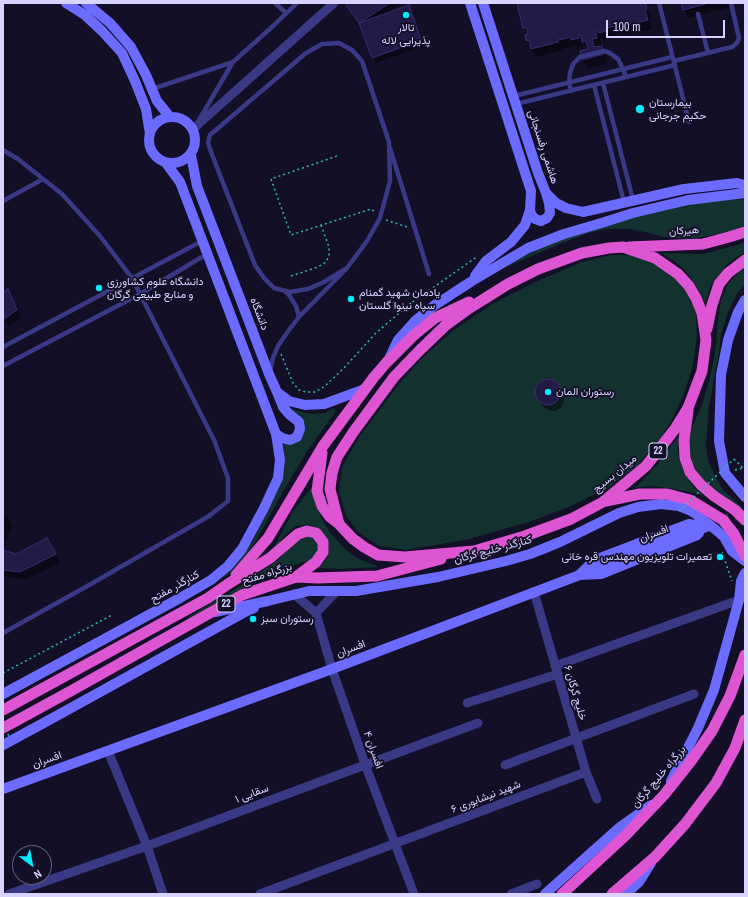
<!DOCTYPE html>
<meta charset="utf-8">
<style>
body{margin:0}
#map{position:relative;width:748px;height:897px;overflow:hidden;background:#120f27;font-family:"Archivo Narrow",sans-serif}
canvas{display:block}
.frame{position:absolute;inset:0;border:4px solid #d8d4ff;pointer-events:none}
.north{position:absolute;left:12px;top:845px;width:40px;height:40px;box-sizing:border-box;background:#120f27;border:1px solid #615e7d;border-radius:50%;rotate:148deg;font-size:11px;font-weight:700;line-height:16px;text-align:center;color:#d8d4ff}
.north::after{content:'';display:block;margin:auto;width:14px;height:18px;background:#00ebff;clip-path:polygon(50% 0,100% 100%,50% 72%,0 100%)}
.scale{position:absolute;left:606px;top:20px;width:119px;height:18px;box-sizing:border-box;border:2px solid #d8d4ff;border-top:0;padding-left:5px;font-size:12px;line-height:14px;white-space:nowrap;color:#d8d4ff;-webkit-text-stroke:3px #120f27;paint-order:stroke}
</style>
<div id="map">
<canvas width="748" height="897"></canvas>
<div class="frame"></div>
<div class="north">N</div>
<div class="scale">100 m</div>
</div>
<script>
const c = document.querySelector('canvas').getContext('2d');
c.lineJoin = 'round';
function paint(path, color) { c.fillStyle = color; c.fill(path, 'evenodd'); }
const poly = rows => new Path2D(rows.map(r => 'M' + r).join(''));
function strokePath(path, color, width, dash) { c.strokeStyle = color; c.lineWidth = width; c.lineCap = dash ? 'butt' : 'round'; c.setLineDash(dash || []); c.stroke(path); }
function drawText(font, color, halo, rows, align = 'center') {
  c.font = font + ' "Archivo Narrow",Vazirmatn,sans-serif'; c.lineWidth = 3.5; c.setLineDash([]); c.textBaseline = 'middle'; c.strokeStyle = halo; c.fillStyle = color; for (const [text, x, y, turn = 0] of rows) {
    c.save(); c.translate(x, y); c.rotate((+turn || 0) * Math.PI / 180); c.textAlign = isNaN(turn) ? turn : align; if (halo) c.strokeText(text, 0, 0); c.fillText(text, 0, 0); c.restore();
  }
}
const green = poly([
 [745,199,745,226,728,232,702,237,687,239,664,237,645,232,630,229,607,229,589,233,567,241,509,266,508,265,536,250,565,239,645,214,669,208,718,200],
 [745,242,745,252,726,265,712,284,705,303,696,286,685,270,673,260,661,253,702,254,734,246],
 [611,255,631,255,649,260,674,276,689,293,696,313,697,337,693,365,684,394,671,422,661,438,637,466,610,487,569,507,532,521,470,539,406,550,379,546,359,533,346,516,339,491,342,467,361,434,399,384,418,362,451,332,492,304,535,282,582,262],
 [745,267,745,284,737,294,728,312,721,334,719,353,709,407,706,445,708,460,714,474,723,490,743,508,741,508,710,487,701,479,693,465,689,452,689,439,693,425,703,402,710,377,715,353,718,319,721,300,728,284,740,270],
 [290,408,302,412,313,414,325,413,334,408,336,411,308,450,285,488,255,543,244,560,230,573,208,589,229,572,241,558,252,543,279,489,284,474,285,458,283,443,295,443,298,416],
 [678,437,678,451,680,462,686,475,694,487,707,499,698,494,668,488,650,486,635,488,658,464],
 [314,484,317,504,322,519,331,534,343,547,357,558,379,567,342,569,319,568,327,558,329,547,326,537,318,528,308,525,296,526,286,534,272,551,293,511],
 [307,536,312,538,317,542,318,548,316,555,310,560,280,570,238,591,190,619,188,617,237,588,279,559,294,542]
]);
const shadow = poly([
 [349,3,403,3,387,13,408,6,412,12,424,46,376,63,373,57,361,25,347,5],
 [518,3,660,3,646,6,650,14,651,18,649,18,652,29,626,35,624,33,610,37,610,39,604,41,603,38,600,39,601,46,606,55,608,63,588,68,583,60,588,50,584,43,582,43,583,46,577,48,576,45,562,49,562,50,536,57,527,41,528,35,524,28],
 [682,3,729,3,730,7,688,18,684,9],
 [8,290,21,318,9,326,3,315,3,293],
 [545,381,553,381,559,386,562,392,564,400,562,407,555,411,548,410,542,406,538,399,536,392,539,385],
 [3,516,7,517,12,525,3,551,16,555,52,547,60,563,25,580,3,576]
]);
const building = poly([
 [348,3,390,3,359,23,346,5,348,3],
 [517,3,640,3,641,6,646,4,647,9,645,10,648,20,620,27,619,25,606,28,606,31,599,33,598,30,596,31,597,38,592,39,594,47,602,46,604,54,582,60,580,51,588,49,586,41,582,42,581,35,579,35,579,38,571,40,571,37,558,40,558,42,531,49,529,40,526,41,525,35,528,34,527,28,523,28,517,3],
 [681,3,709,3,683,10,681,3],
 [409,5,421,40,372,58,359,23,409,5],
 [8,289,17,310,4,319,3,292,8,289],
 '535 392a13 13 0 1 1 26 0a13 13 0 1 1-26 0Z',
 [47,538,56,554,20,572,3,570,3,550,16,554,47,538]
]);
const secondaryTunnel = poly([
 [706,527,745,512]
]);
const path = poly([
 [337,156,271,179,291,235,371,209,375,212],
 [386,220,407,227],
 [291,276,318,267,326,262,329,256,329,247,321,225],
 [281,354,293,383,299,390,306,392,315,392,325,386,343,369,375,334,407,306,478,256],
 [734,459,743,468],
 [735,470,743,468],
 [722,552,732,581],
 [3,673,112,615]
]);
const service = poly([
 [275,3,286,13],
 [659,3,689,122],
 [698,14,708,53],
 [674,61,732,47,737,43,739,38,731,3],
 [603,83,633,200],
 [594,85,624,202],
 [152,89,233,62],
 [571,91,569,82,570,73,573,64,580,57,604,51,610,53,618,59,623,69,626,77],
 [514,96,672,57],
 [516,104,675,65],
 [199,120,233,62,273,26,297,3],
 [390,148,429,274],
 [3,150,18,159,62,194,100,236,132,278,214,440,228,478,228,501,209,516,91,584,3,633],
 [3,201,43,179],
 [285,291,289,295,296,306,299,317],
 [3,347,202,241],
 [3,366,140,294,207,254],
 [270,370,273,358,278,346,289,330,299,317,347,268,367,241,380,218,390,181,389,142,362,61,352,50,339,43,322,44,306,53,210,135,208,143,211,152,255,265,264,278,274,288,290,292,308,289,324,282,347,268]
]);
const minor = poly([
 [193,129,334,3],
 [534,592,586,772,597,799],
 [294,594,316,613],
 [316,613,332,669,365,764,414,894],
 [316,613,337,591],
 [555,666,739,600],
 [467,703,558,674],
 [108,751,147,846,163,894],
 [505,765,694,694],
 [9,894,147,846,478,723],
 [260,894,586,772],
 [511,894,537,884]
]);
const secondary = poly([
 [66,3,85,15,102,31,122,53,135,81,146,109,150,134],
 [86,3,110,23,131,47,146,75,157,101,170,117],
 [470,3,531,191,530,210,525,225,511,242,486,261,475,276],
 [483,3,538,173,546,193,556,203,566,208,583,212,684,189,737,183,745,185],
 '149 140a23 23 0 1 1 46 0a23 23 0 1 1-46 0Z',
 [191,155,197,186,269,374,277,392,289,401,305,405,324,404,365,389],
 [530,210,531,214,535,219,541,221,547,218,550,213,549,203,546,193],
 [745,300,738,312,728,340,721,375,719,441,725,473,745,497],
 [390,357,398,340,415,321,435,305,472,281,528,248,564,234,598,224,633,213,688,200,745,193],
 [276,434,282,438,290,440,297,437,300,429,299,422,289,414,283,407,277,392],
 [689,524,695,525,698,529,699,533,697,535,601,574,579,575,595,560,689,524],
 [215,612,268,601,309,591,356,591,438,577,506,561,530,554,560,542,619,513,638,507,661,504,679,506,689,510,696,514,716,530,724,537,732,551,745,561],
 [3,694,180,598,211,580,228,566,242,549,264,508,278,478,280,460,276,434,180,182,166,163],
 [3,745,51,719,243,613,254,608],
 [671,781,698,728,714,690,739,600,741,581,745,573],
 [3,789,332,669,706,527],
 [545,894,620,827,651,805],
 [626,894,639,882,651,863]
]);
const trunk = poly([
 [623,247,655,258,678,274,689,286,696,298,702,313,706,340,702,371,688,408,675,429,646,466,603,502,571,519,525,536,474,551,405,557,378,555,364,547,353,539,339,524,335,509,330,489,332,473,337,457,354,431,394,377,420,350,446,325,468,309,508,284,538,269,582,253,609,248,623,247],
 [629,247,703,244,729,237,745,232],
 [707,329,712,305,719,284,728,273,745,260],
 [688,411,684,440,685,458,690,472,701,485,714,496,735,510,745,520],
 [322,453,317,491,322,506,330,517,339,524],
 [606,501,640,494,667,494,690,500,723,520,734,534,745,556],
 [236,575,268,538,323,446,374,377,387,362,414,335,435,318,469,302],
 [3,710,208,598,228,584,270,558,298,534,307,531,316,533,323,542,323,552,316,562,296,577],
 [3,728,69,692,242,595,296,577,317,578,377,576,441,559],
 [562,894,626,835,664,795,691,761,712,731,730,696,745,655],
 [612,894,655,857,685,824,716,783,735,748,745,720]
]);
const pathBridge = poly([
 [679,511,734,459],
 [3,725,9,736]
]);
const markers = [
 [406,15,4,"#00ebff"],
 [640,109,5,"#00ebff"],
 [99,288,4,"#00ebff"],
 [351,299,4,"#00ebff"],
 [548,392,4,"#00ebff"],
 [720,557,4,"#00ebff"],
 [253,619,4,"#00ebff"]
];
const shields = [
 [658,451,18],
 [226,604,18]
];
const shieldNames = [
 ["22",658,451],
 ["22",226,604]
];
const poiNames = [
 ["تالار",406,28,"center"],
 ["پذیرایی لاله",406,41,"center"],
 ["بیمارستان",649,103],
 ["حکیم جرجانی",649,116],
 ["دانشگاه علوم کشاورزی",107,282],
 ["و منابع طبیعی گرگان",107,295],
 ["یادمان شهید گمنام",359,293],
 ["سپاه نینوا گلستان",359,306],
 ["رستوران المان",556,392],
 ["تعمیرات تلویزیون مهندس قره خانی",712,557,"right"],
 ["رستوران سبز",261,619]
];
const streetNames = [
 ["هاشمی رفسنجانی",543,147,72],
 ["هیرکان",684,231,-3],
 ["دانشگاه",259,314,69],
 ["میدان بسیج",615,474,-39],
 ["افسران",654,534,-21],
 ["کنارگذر خلیج گرگان",493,550,-15],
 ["بزرگراه مفتح",267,574,-17],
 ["کنارگذر مفتح",175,587,-29],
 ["افسران",351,649,-21],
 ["خلیج گرگان ۶",575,693,74],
 ["افسران ۴",373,750,70],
 ["افسران",47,760,-20],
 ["بزرگراه خلیج گرگان",659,777,-50],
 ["سقایی ۱",252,794,-21],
 ["شهید نیشابوری ۶",486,797,-21]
];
paint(green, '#12312f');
paint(shadow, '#0007');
paint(building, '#231a48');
strokePath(building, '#392c74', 1);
strokePath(secondaryTunnel, '#302d47', 10, [10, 5]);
strokePath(path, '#2dbaaf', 1.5, [2, 3]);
strokePath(service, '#3a3986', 4.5);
strokePath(minor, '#3a3986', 9);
strokePath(secondary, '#6c6bff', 10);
strokePath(trunk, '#de55d3', 11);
strokePath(pathBridge, '#2dbaaf', 1.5, [2, 3]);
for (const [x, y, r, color] of markers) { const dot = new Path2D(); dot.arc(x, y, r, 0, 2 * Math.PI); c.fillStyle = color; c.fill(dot); strokePath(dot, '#120f27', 1.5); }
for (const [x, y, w] of shields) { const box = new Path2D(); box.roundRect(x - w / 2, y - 8, w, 16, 3); c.fillStyle = '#120f27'; c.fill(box); strokePath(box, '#d8d4ff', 1); }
drawText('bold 10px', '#d8d4ff', null, shieldNames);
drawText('11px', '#d8d4ff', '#120f27', poiNames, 'left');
drawText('11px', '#d8d4ff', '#120f27', streetNames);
</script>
